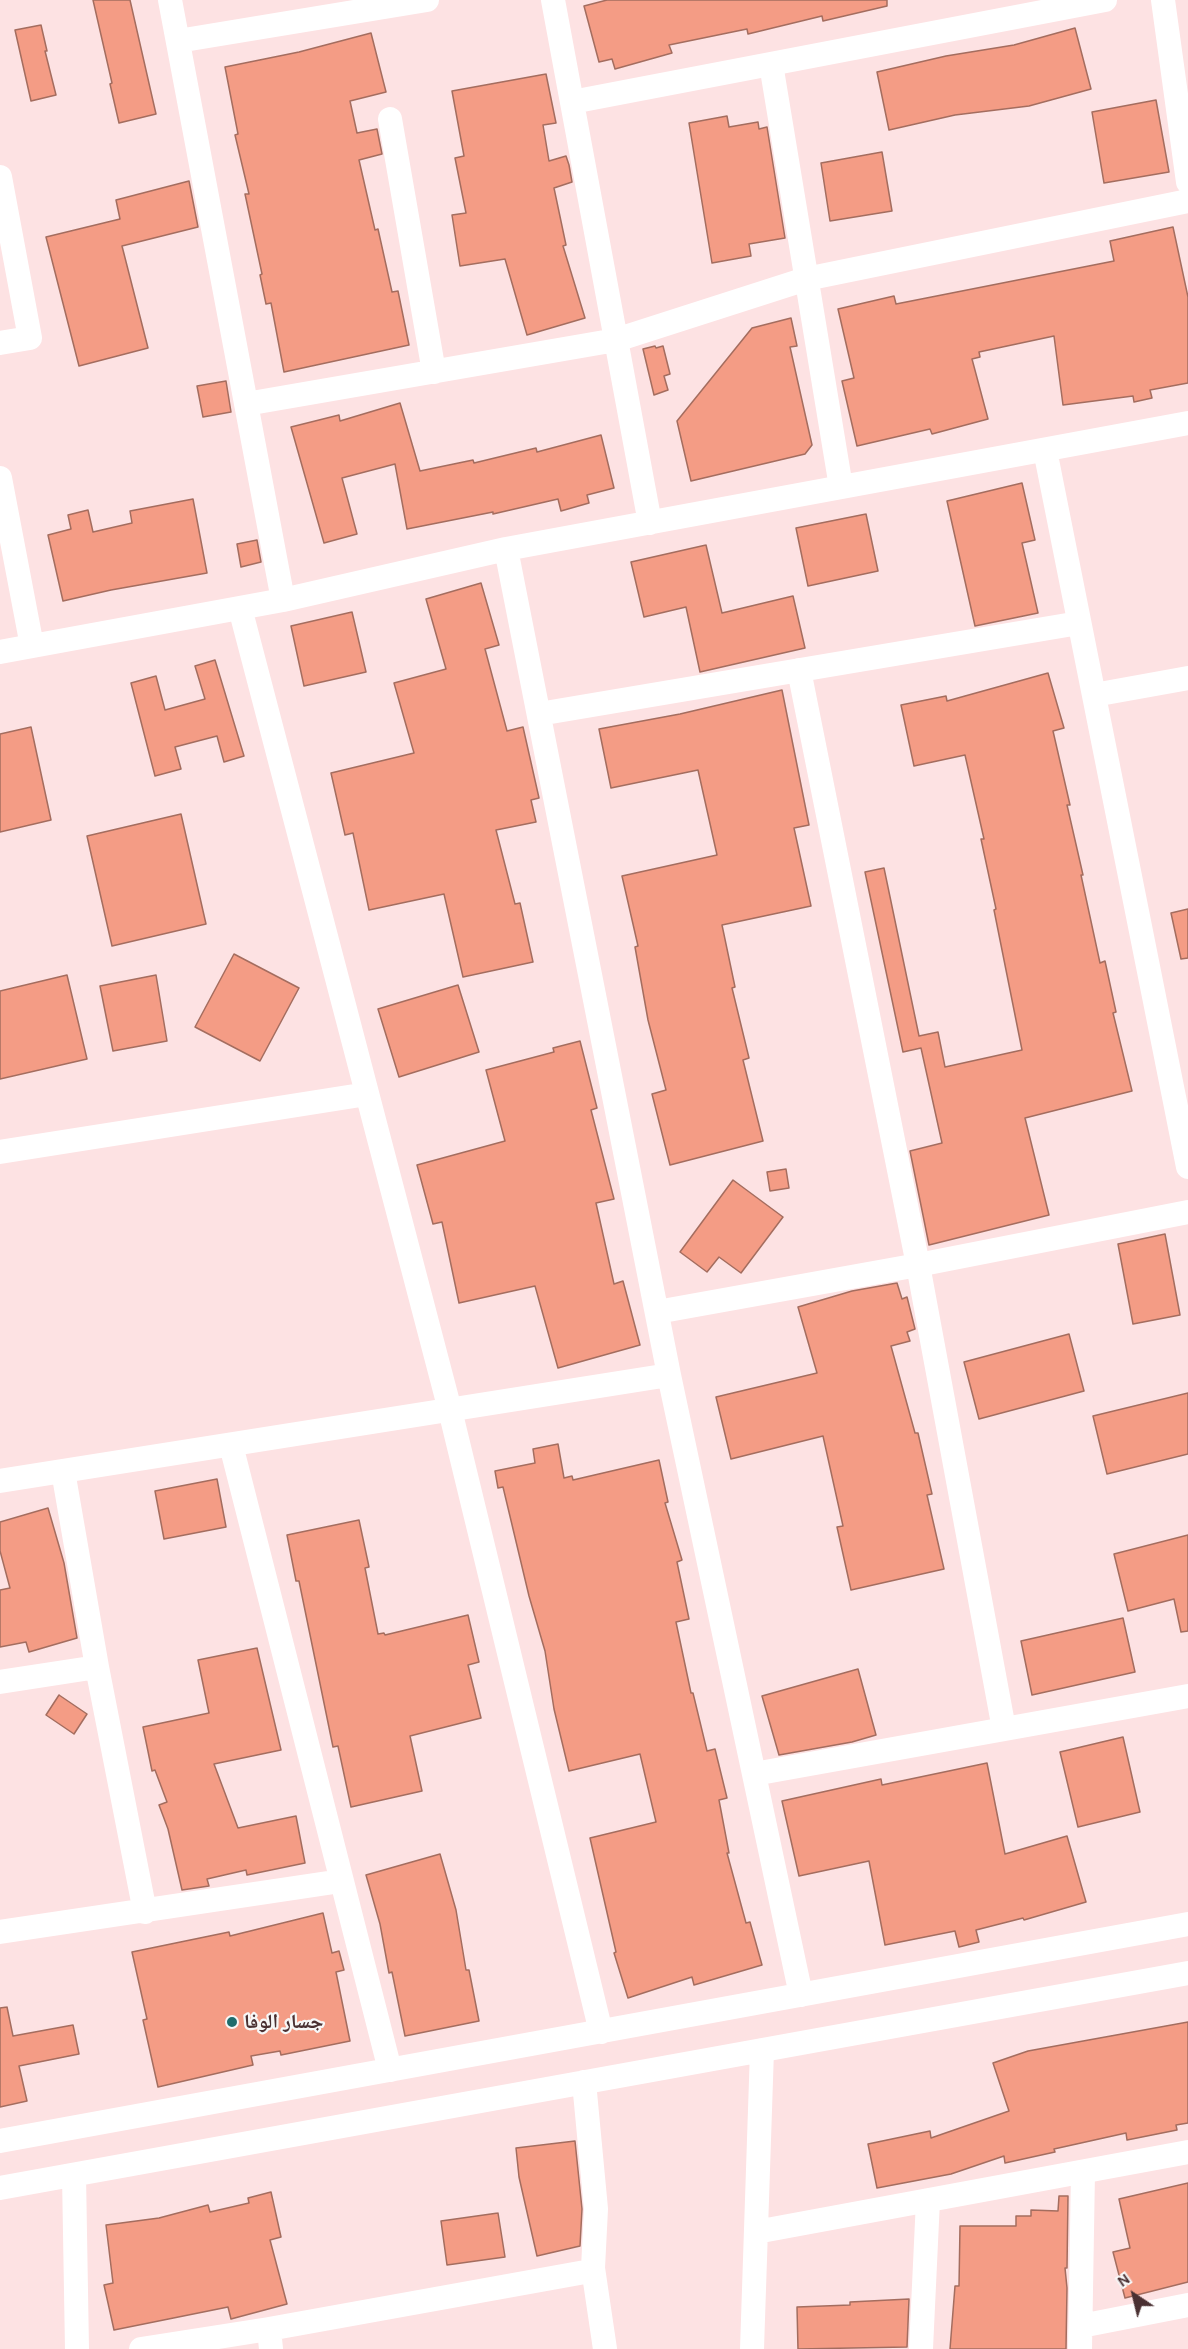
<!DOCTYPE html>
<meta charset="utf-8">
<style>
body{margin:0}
#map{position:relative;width:1188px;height:2349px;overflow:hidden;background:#fde2e3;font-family:Karla,sans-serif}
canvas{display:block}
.north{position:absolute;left:1104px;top:2265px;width:60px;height:60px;-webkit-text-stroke:4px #f7f7f7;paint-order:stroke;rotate:325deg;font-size:16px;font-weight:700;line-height:24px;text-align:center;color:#4a3032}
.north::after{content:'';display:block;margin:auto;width:21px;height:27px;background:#4a3032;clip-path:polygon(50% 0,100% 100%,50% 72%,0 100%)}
</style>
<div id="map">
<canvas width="1188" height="2349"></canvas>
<div class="north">N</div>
</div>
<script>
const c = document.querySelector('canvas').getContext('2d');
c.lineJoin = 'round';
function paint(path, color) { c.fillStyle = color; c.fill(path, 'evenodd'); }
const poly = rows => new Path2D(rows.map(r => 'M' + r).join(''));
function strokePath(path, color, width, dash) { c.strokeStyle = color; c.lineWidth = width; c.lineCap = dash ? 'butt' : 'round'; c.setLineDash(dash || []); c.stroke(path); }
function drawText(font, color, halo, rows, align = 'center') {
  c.font = font + ' Karla,"Noto Naskh Arabic",sans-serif'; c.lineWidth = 4.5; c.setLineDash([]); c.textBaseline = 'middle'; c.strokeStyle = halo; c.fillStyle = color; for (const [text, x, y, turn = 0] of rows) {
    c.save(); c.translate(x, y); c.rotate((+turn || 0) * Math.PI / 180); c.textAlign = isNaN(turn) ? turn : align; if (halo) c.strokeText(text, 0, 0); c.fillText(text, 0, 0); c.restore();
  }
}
const building = poly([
 [93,0,130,0,156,114,119,123,110,84,112,83,93,0],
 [607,0,887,0,887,6,823,21,822,16,748,34,747,29,669,45,672,53,615,69,612,59,599,62,584,6,607,0],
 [41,25,47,51,45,51,56,95,31,101,15,30,41,25],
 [1075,28,1091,89,1029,106,955,115,889,130,877,72,946,56,1014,45,1075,28],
 [371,33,386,92,350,101,357,133,377,129,382,154,359,160,375,230,378,229,392,292,398,291,409,345,284,372,271,303,266,304,260,275,262,274,245,194,249,194,235,135,238,134,225,67,299,52,371,33],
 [546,74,556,123,543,125,549,161,566,156,569,165,572,182,554,188,566,245,563,246,585,318,527,335,505,259,460,266,452,215,466,213,455,158,464,156,452,91,546,74],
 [1156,100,1169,172,1104,183,1092,112,1156,100],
 [727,116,729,127,758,122,759,129,767,127,785,238,749,244,751,256,712,263,689,123,727,116],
 [882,152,892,211,830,221,821,163,882,152],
 [189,181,198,227,122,246,148,348,79,366,46,237,120,219,116,200,189,181],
 [1173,227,1188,297,1188,383,1150,390,1152,398,1134,402,1133,396,1063,405,1054,336,979,352,980,357,972,359,988,419,932,434,930,429,857,446,842,381,854,378,838,309,894,296,896,304,1114,261,1110,241,1173,227],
 [791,318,797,346,790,347,812,445,805,454,691,481,677,421,752,328,791,318],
 [655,346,656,348,663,346,670,374,664,376,668,390,654,395,643,349,655,346],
 [226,381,231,412,203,417,197,386,226,381],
 [400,403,420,471,473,460,474,463,536,448,537,452,601,435,614,488,587,495,589,503,561,511,558,499,493,514,493,512,407,529,395,464,342,478,357,534,324,543,291,427,339,415,340,421,400,403],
 [1022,483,1035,540,1022,543,1038,613,975,626,947,501,1022,483],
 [193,499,207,573,111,590,63,601,48,535,71,529,68,515,88,510,93,532,132,523,130,511,193,499],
 [866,514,878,571,808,586,796,528,866,514],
 [257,540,261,562,241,567,237,544,257,540],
 [706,545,722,613,793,596,805,648,700,672,686,607,644,617,631,562,706,545],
 [481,583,499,645,485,649,507,731,523,727,539,798,531,800,536,822,496,830,515,904,520,903,533,962,463,977,444,894,369,910,353,833,345,835,331,773,414,753,394,683,446,669,426,599,481,583],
 [352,612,366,672,304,686,291,626,352,612],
 [215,660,244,756,224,762,217,736,175,747,181,769,155,776,131,683,156,676,165,710,205,699,195,666,215,660],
 [1048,673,1064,728,1053,731,1070,805,1067,805,1083,875,1081,875,1100,963,1105,961,1116,1012,1113,1013,1132,1091,1025,1118,1049,1215,929,1245,910,1151,942,1143,921,1048,903,1052,865,872,884,868,919,1036,938,1032,945,1067,1022,1050,994,910,996,909,981,839,984,839,965,755,914,766,901,705,946,696,947,701,1048,673],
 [782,690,809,825,794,828,811,906,722,925,735,987,732,988,749,1058,743,1060,763,1141,670,1165,652,1094,666,1090,648,1020,635,947,638,946,622,876,717,855,698,770,611,788,599,729,680,714,782,690],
 [31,727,51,820,0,832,0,734,31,727],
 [181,814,206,924,112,946,87,836,181,814],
 [1188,909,1188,958,1181,959,1171,913,1188,909],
 [234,954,299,988,260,1061,195,1027,234,954],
 [67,975,87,1059,0,1079,0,991,67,975],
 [156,975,167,1041,113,1051,100,986,156,975],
 [458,985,479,1052,399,1077,378,1009,458,985],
 [580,1041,597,1108,591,1110,614,1199,596,1203,614,1284,623,1281,640,1345,558,1368,535,1286,459,1303,442,1222,433,1224,417,1165,505,1141,486,1070,554,1052,553,1048,580,1041],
 [786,1169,789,1188,770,1191,767,1172,786,1169],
 [733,1180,783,1217,741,1273,719,1257,707,1272,680,1252,733,1180],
 [1165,1234,1180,1315,1133,1324,1118,1244,1165,1234],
 [897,1283,902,1299,907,1297,915,1329,907,1332,910,1341,891,1346,915,1433,918,1433,932,1494,927,1495,944,1569,851,1590,837,1527,843,1526,823,1436,731,1459,716,1397,817,1373,798,1307,852,1291,897,1283],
 [1069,1334,1084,1391,979,1419,964,1362,1069,1334],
 [1188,1393,1188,1454,1107,1474,1093,1416,1188,1393],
 [558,1444,564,1478,572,1476,573,1480,659,1460,668,1502,665,1503,682,1560,677,1562,689,1619,676,1622,691,1693,693,1693,707,1751,715,1749,727,1798,719,1800,729,1853,727,1853,746,1923,750,1922,762,1965,694,1985,692,1977,628,1998,614,1953,616,1952,590,1838,656,1822,640,1754,569,1771,554,1709,545,1651,529,1596,503,1487,498,1488,495,1471,535,1463,533,1449,558,1444],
 [217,1479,226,1527,164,1539,155,1491,217,1479],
 [48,1508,64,1563,77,1638,29,1652,26,1642,0,1647,0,1590,10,1588,0,1551,0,1522,48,1508],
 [359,1520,369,1567,365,1568,378,1634,384,1633,385,1635,468,1615,479,1662,468,1665,481,1718,410,1736,422,1791,351,1807,338,1746,333,1747,299,1581,296,1581,287,1535,359,1520],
 [1188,1535,1188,1631,1181,1632,1174,1599,1128,1611,1114,1554,1188,1535],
 [1123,1618,1135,1672,1032,1695,1021,1641,1123,1618],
 [257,1648,281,1750,214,1764,238,1828,296,1816,305,1863,247,1875,246,1870,207,1879,209,1886,182,1890,168,1829,159,1805,167,1802,155,1770,152,1771,143,1727,209,1713,198,1660,257,1648],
 [858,1669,876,1735,852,1742,779,1755,762,1696,858,1669],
 [59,1695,87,1714,74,1734,46,1715,59,1695],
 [1123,1737,1140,1812,1078,1827,1060,1752,1123,1737],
 [987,1763,1005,1854,1067,1836,1086,1902,1024,1920,1023,1918,976,1930,979,1942,959,1947,955,1931,885,1945,869,1861,799,1876,782,1801,881,1779,882,1785,987,1763],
 [440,1854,456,1910,466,1970,469,1970,479,2021,405,2036,392,1972,389,1973,380,1924,366,1875,440,1854],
 [323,1913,332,1953,339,1951,344,1970,336,1972,350,2041,281,2055,280,2051,251,2056,253,2065,158,2087,143,2020,147,2019,132,1952,229,1932,230,1936,323,1913],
 [7,2007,13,2036,73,2025,79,2054,19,2066,27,2101,0,2107,0,2008,7,2007],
 [1188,2022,1188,2123,1176,2125,1177,2130,1127,2140,1126,2133,1054,2149,1055,2152,1005,2163,1004,2156,951,2174,877,2188,868,2144,930,2131,931,2138,1009,2111,993,2063,1028,2051,1188,2022],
 [575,2141,582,2209,580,2246,537,2256,519,2177,516,2148,575,2141],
 [1188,2183,1188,2282,1125,2298,1113,2252,1130,2248,1119,2199,1188,2183],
 [271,2192,281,2237,270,2240,287,2304,231,2319,228,2307,114,2330,104,2285,113,2283,106,2225,159,2218,208,2205,210,2212,249,2203,248,2198,271,2192],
 [1059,2196,1068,2196,1067,2268,1065,2268,1067,2288,1066,2349,950,2349,955,2286,959,2286,960,2226,1016,2226,1016,2216,1031,2216,1031,2210,1058,2211,1059,2196],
 [498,2213,505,2257,447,2265,441,2221,498,2213],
 [909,2299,907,2347,798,2349,797,2307,850,2305,850,2302,909,2299]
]);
const minor = poly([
 [170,0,283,600],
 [553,0,650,523],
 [1163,0,1188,182],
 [178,41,427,0],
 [771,64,841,487],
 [572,102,1105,0],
 [390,119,434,372],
 [0,177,30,338,0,343],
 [246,404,616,340,806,279,1188,201],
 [1045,450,1188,1167],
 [0,478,32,646],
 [506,549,669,1375,801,1995],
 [240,608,450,1410,601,2032],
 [0,652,283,600,506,549,1188,423],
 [799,670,918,1265,1004,1729],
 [1094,695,1188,678],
 [539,714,1079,623],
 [0,1152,367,1094],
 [657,1312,918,1265,1188,1212],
 [231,1445,390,2070],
 [63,1471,97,1667,145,1912],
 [0,1481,669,1375],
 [0,1682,97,1667],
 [754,1774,1188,1696],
 [0,1932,341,1881],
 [584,2082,596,2209,593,2268,605,2349],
 [0,2141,1188,1924],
 [74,2175,77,2349],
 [0,2188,1188,1973],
 [756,2232,1188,2152],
 [1081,2326,1188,2305],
 [141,2349,269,2329],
 [271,2349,269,2329,585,2272],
 [752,2349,762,2050],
 [921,2349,928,2200],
 [1080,2349,1083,2172]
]);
const markers = [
 [232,2022,6,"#1f6c6c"]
];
const poiNames = [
 ["جسار الوفا",244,2022]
];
paint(building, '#f49c85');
strokePath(building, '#a46d5f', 1.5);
strokePath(minor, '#fff', 24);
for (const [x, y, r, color] of markers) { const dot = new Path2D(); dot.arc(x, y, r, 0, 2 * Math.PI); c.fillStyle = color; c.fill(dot); strokePath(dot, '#f7f7f7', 2); }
drawText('bold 20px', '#4a3032', '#f7f7f7', poiNames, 'left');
</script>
